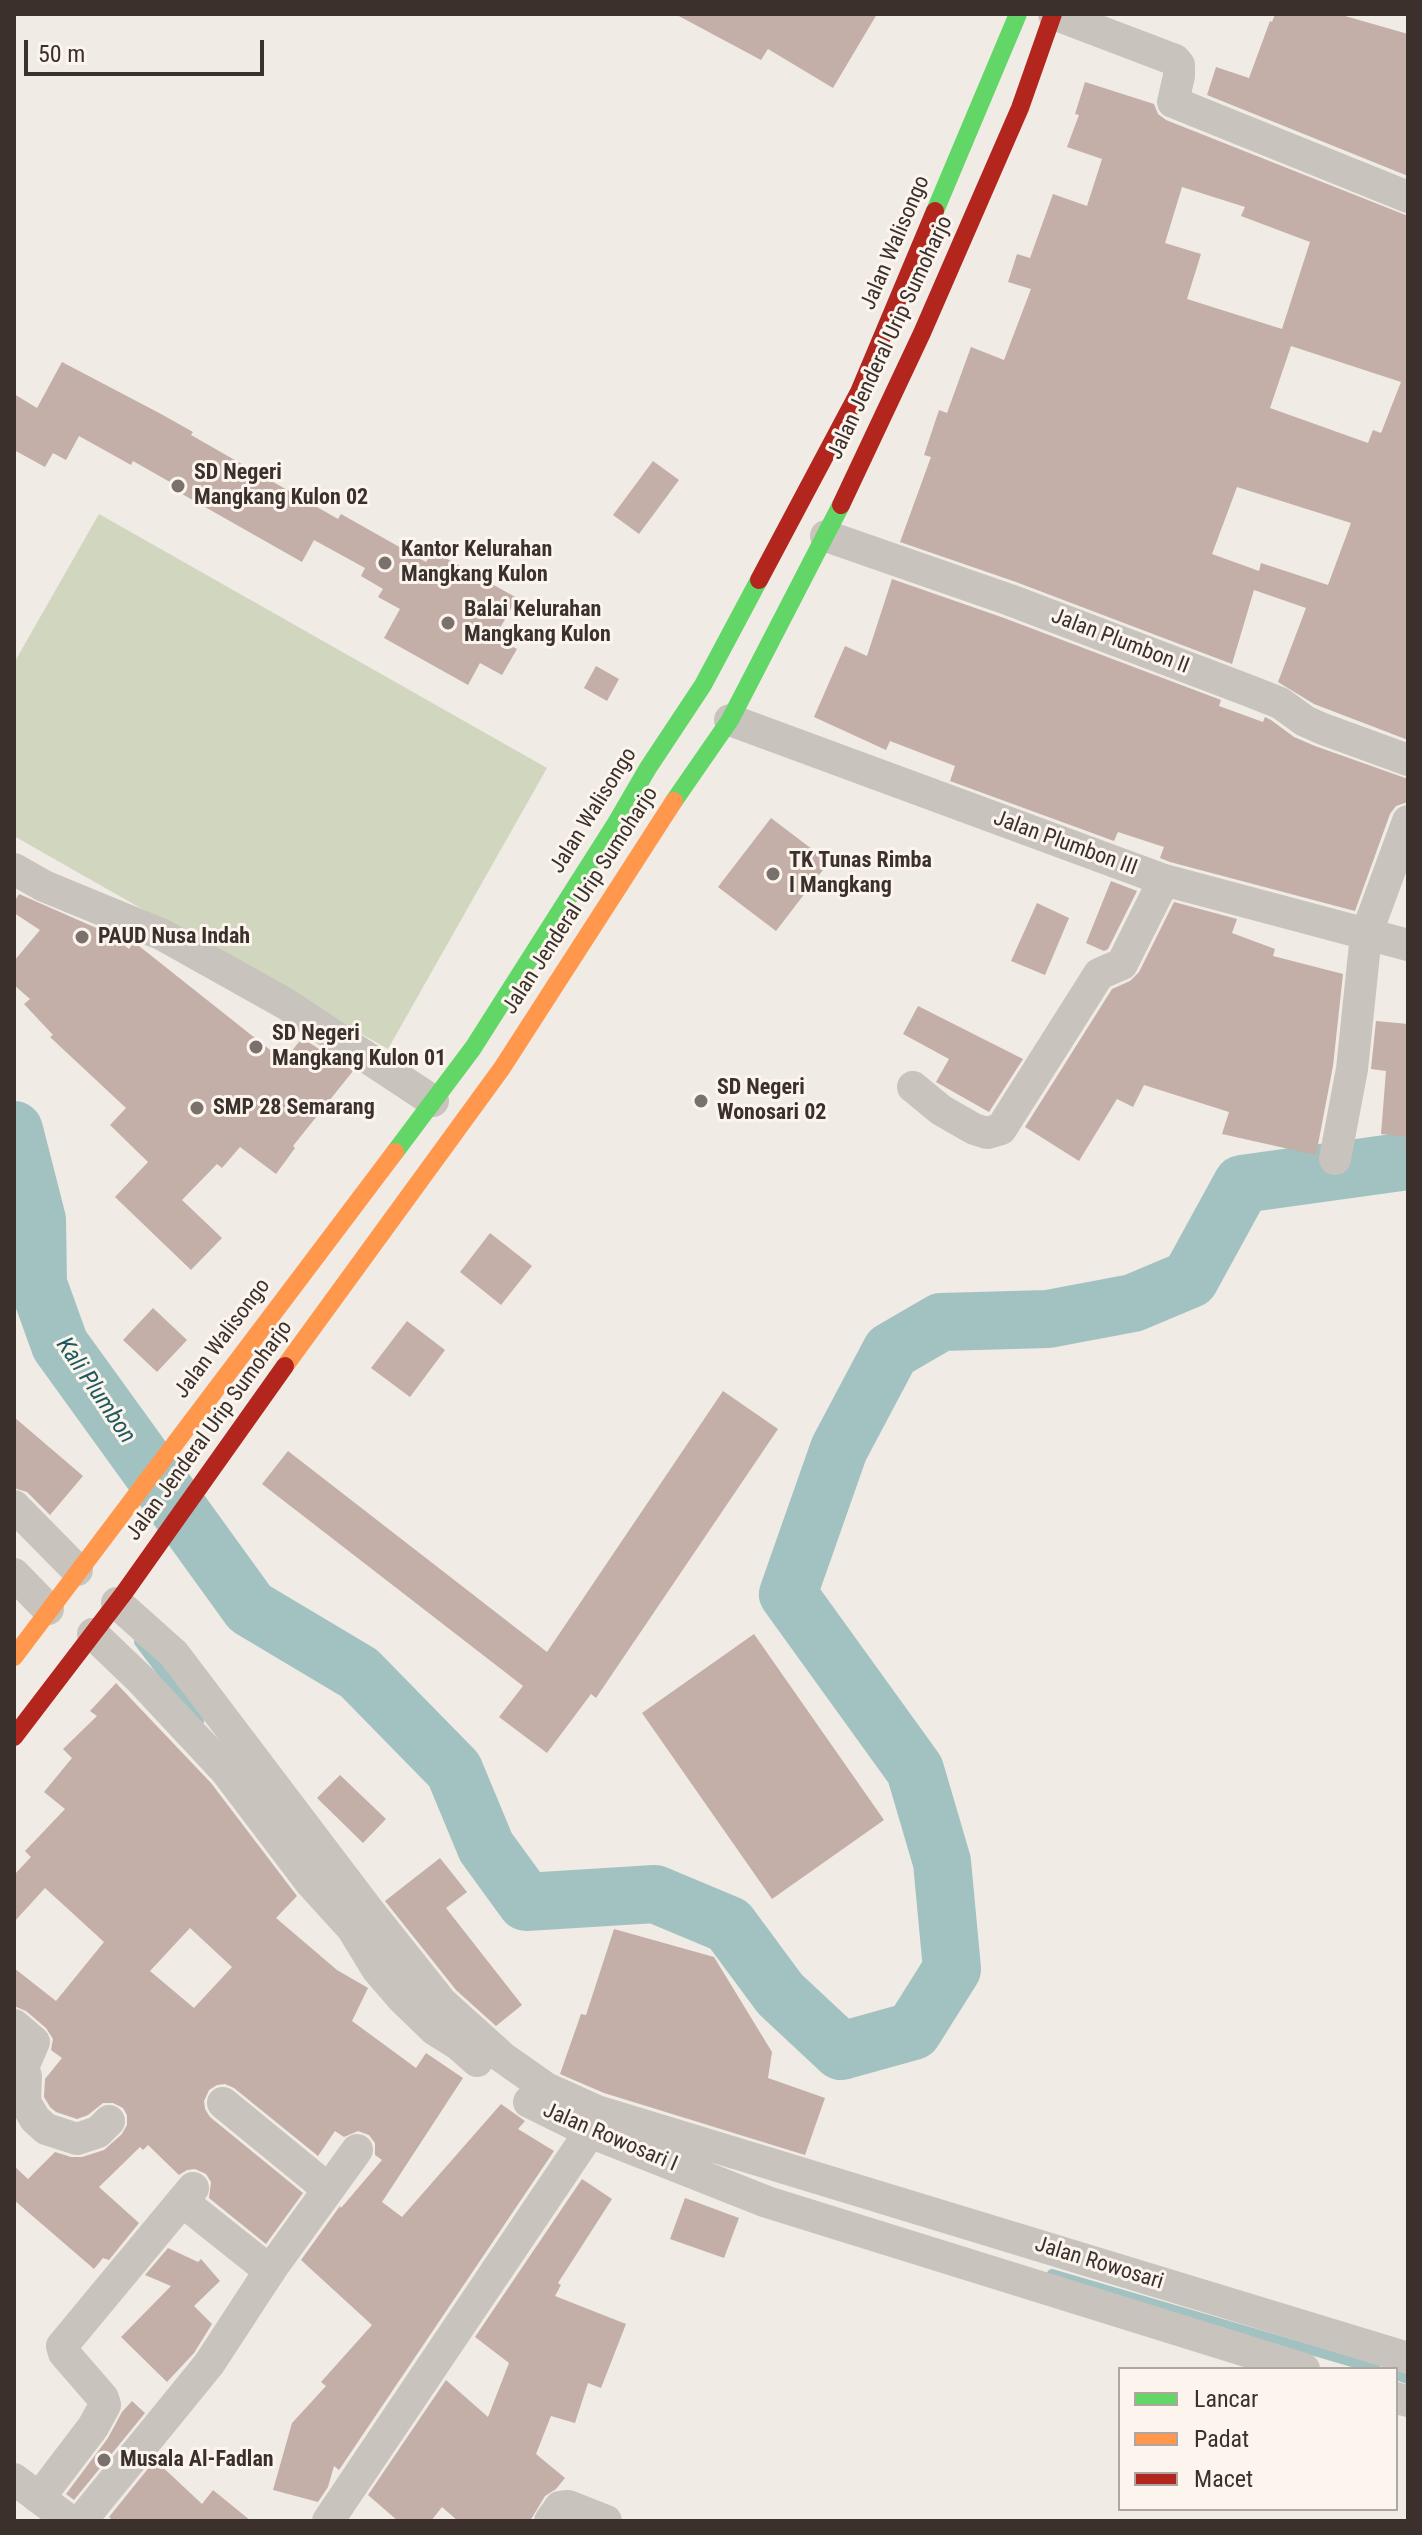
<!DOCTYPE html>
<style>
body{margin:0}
#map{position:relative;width:1422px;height:2535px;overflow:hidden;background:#f0ebe5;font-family:"Roboto Condensed",sans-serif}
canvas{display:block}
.frame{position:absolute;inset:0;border:16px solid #3b302b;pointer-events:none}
.legend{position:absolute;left:1118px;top:2367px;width:280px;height:144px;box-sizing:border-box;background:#fbf5ee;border:2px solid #aea6a0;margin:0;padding:10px 14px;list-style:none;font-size:24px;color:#3b302b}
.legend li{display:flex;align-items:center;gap:16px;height:40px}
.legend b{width:40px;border:2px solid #aea6a0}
.scale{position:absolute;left:24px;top:40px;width:240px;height:36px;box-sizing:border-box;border:4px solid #3b302b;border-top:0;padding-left:10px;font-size:24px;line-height:28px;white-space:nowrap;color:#3b302b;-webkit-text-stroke:6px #fbf5ee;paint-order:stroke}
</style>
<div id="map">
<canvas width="1422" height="2535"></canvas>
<div class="frame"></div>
<ul class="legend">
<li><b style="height:10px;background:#63d668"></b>Lancar</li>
<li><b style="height:10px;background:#ff974d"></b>Padat</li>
<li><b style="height:10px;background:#b3261e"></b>Macet</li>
</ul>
<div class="scale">50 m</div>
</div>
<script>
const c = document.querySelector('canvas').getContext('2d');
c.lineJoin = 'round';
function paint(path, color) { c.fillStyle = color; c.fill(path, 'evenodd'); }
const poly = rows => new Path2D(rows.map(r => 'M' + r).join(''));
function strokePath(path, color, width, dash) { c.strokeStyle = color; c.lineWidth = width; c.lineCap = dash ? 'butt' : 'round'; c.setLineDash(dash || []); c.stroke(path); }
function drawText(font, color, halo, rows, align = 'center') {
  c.font = font + ' "Roboto Condensed",sans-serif'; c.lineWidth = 6; c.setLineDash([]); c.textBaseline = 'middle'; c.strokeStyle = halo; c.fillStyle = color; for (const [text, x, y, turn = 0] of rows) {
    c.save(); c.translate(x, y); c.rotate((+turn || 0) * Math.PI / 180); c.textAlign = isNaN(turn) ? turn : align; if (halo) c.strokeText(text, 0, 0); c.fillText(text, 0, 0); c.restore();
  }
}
const green = poly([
 [99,514,547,768,388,1049,14,836,14,663]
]);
const stream = poly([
 [139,1642,199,1721],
 [1052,2274,1376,2369],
 [1396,2375,1408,2379]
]);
const river = poly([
 [14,1130,37,1220,38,1284,60,1345,250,1608,359,1673,454,1770,486,1847,526,1902,655,1894,729,1925,780,1994,841,2051,913,2031,952,1969,942,1862,915,1770,788,1594,839,1449,891,1351,941,1322,1048,1319,1133,1303,1190,1279,1242,1184,1408,1161]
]);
const building = poly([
 [675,14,877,14,833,88,768,49,761,60],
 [1275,14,1338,14,1408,34,1408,176,1207,95,1216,67,1249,78,1270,21,1272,22],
 [1085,82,1154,104,1158,114,1166,120,1408,216,1408,740,1314,704,1278,682,1306,608,1254,590,1232,664,1016,582,900,542,931,457,924,455,939,410,947,413,971,347,1004,360,1031,289,1008,282,1017,254,1030,258,1053,194,1087,206,1102,159,1067,147,1079,115,1075,114],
 [1182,187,1245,207,1241,216,1310,242,1282,329,1187,299,1201,254,1165,243],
 [1291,346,1401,382,1381,433,1373,430,1368,443,1270,408],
 [1237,487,1351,523,1328,585,1261,563,1259,571,1212,554],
 [62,362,161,414,193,432,191,435,338,519,341,514,426,562,433,551,517,598,495,637,517,649,502,675,480,663,468,685,384,638,400,609,378,597,383,589,361,576,365,568,314,540,302,562,175,490,177,486,133,461,131,465,79,436,66,460,53,453,45,467,14,450,14,394,37,408],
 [653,461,679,480,639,534,613,515],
 [892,579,1004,618,1221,700,1219,706,1263,722,1265,717,1271,720,1294,737,1315,746,1408,779,1408,802,1396,806,1390,814,1355,911,1170,862,1160,858,1164,847,1118,832,1114,841,950,781,955,766,890,741,886,750,814,717,845,646,867,656],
 [596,666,619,679,607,701,584,688],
 [771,818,829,862,776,931,718,887],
 [1111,881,1137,891,1108,949,1104,951,1086,943],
 [19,894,110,934,129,949,133,943,139,946,284,1061,302,1038,353,1071,293,1146,295,1148,276,1174,240,1147,222,1168,217,1164,182,1200,222,1238,191,1270,115,1197,148,1162,110,1125,126,1108,50,1037,53,1035,24,1004,30,999,14,985,14,961,40,930,14,913,14,902],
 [1174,902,1237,919,1232,933,1275,949,1273,956,1343,974,1333,1066,1316,1155,1222,1134,1229,1112,1144,1085,1133,1107,1117,1099,1079,1161,1025,1127,1112,989,1130,981,1139,972],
 [1037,903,1069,918,1045,975,1011,961],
 [918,1006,1023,1059,989,1112,936,1082,949,1059,903,1034],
 [1376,1021,1408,1024,1407,1137,1381,1134,1386,1071,1371,1069],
 [490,1233,532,1266,501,1305,460,1272],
 [153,1308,187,1340,157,1372,123,1340],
 [407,1321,445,1350,410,1397,371,1368],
 [723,1391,778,1429,596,1698,591,1694,547,1753,499,1717,523,1686,262,1484,288,1451,547,1652],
 [14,1417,83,1476,50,1515,27,1492,14,1488],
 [754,1634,884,1820,772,1899,642,1713],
 [116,1683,211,1783,297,1896,276,1918,337,1970,368,1988,352,2021,416,2068,426,2053,463,2078,382,2202,402,2217,501,2104,525,2121,518,2129,554,2151,339,2470,334,2466,328,2487,318,2502,273,2490,292,2423,326,2386,321,2382,372,2325,301,2260,340,2206,341,2208,382,2160,375,2155,375,2143,369,2135,358,2131,344,2137,335,2131,318,2156,234,2088,225,2084,217,2085,209,2090,204,2101,205,2109,210,2117,303,2193,266,2244,209,2198,211,2182,206,2174,195,2169,187,2170,179,2175,148,2145,143,2150,140,2147,99,2187,139,2223,109,2260,103,2258,94,2269,14,2200,14,2166,28,2179,55,2152,71,2157,82,2157,104,2150,122,2134,127,2125,127,2115,123,2108,113,2103,103,2103,88,2115,77,2119,56,2112,50,2107,44,2097,45,2079,62,2058,51,2050,53,2039,46,2028,26,2011,14,2006,14,1968,56,2001,104,1942,45,1888,14,1922,14,1875,31,1857,25,1851,65,1809,44,1792,72,1758,63,1749,97,1716,90,1711],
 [190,1928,232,1967,194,2008,150,1971],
 [340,1775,386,1819,363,1843,317,1798],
 [440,1858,467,1892,446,1908,522,2005,496,2026,456,1990,385,1901],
 [614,1929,714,1957,772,2052,768,2078,825,2098,805,2155,604,2093,560,2074,581,2014,586,2015],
 [582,2179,612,2199,558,2283,561,2285,555,2296,626,2324,601,2388,588,2383,575,2423,551,2416,536,2454,565,2478,556,2489,545,2496,530,2521,458,2521,442,2507,431,2521,398,2521,368,2495,446,2380,488,2417,509,2363,475,2337],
 [685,2198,739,2218,724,2258,670,2239],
 [168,2248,198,2262,201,2259,220,2281,194,2306,212,2324,194,2353,167,2382,121,2337,171,2286,145,2275],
 [132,2401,145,2413,74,2500,66,2494,108,2438,122,2412],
 [155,2460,202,2504,213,2490,251,2521,113,2521,109,2517]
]);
const street = poly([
 [1054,14,1175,60,1179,65,1179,76,1173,102,1408,197],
 [826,536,1010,600,1247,690,1280,703,1305,721,1323,729,1408,760],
 [730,720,1164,880,1408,945],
 [14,869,44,886,163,935,286,1004,433,1101],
 [913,1087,941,1110,974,1129,987,1133,1001,1129,1099,974,1122,964,1164,880],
 [1335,1159,1352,1069,1366,935,1408,821],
 [14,1506,77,1570],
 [14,1574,48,1609],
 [117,1603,174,1654,368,1910,442,2003,502,2057,546,2088,597,2111,1408,2358],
 [93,1634,141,1680,226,1771,311,1883,352,1928,377,1969,402,1998,435,2030,459,2045,477,2061],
 [14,2025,34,2042,22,2070,26,2076,25,2102,35,2119,46,2129,77,2139,98,2132,109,2121],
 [529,2102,590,2132,767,2202,1304,2369],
 [223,2103,328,2189],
 [182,2201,270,2271],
 [1396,2398,1408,2401],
 [14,2479,70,2521],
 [39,2498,93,2427,105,2405,103,2398,64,2353,62,2346,193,2188],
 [81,2521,209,2364,271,2269,357,2150],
 [328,2521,590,2132],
 [550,2521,560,2507,568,2506,606,2521]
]);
const fast = poly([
 [935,211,1018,14],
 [674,801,730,720,841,505],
 [395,1152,473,1048,616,823,648,768,703,685,759,580]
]);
const slow = poly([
 [285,1366,502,1068,674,801],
 [14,1657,395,1152]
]);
const jam = poly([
 [841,505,922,333,1020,108,1053,14],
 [759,580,859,392,935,211],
 [14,1737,124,1593,285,1366]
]);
const markers = [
 [178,486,8,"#7a716c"],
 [385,563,8,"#7a716c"],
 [448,623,8,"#7a716c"],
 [773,874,8,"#7a716c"],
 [82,937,8,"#7a716c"],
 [256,1047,8,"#7a716c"],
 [701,1101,8,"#7a716c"],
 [197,1108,8,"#7a716c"],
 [104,2460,8,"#7a716c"]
];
const streetNames = [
 ["Jalan Walisongo",896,243,-67],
 ["Jalan Jenderal Urip Sumoharjo",891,338,-65],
 ["Jalan Plumbon II",1120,642,21],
 ["Jalan Walisongo",594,811,-58],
 ["Jalan Plumbon III",1065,844,20],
 ["Jalan Jenderal Urip Sumoharjo",581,901,-57],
 ["Jalan Walisongo",223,1339,-53],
 ["Jalan Jenderal Urip Sumoharjo",210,1431,-54],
 ["Jalan Rowosari I",610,2138,23],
 ["Jalan Rowosari",1099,2264,17]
];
const poiNames = [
 ["SD Negeri",194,473],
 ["Mangkang Kulon 02",194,498],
 ["Kantor Kelurahan",401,550],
 ["Mangkang Kulon",401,575],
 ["Balai Kelurahan",464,610],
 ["Mangkang Kulon",464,635],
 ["TK Tunas Rimba",789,861],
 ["I Mangkang",789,886],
 ["PAUD Nusa Indah",98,937],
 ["SD Negeri",272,1034],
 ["Mangkang Kulon 01",272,1059],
 ["SD Negeri",717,1088],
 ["Wonosari 02",717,1113],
 ["SMP 28 Semarang",213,1108],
 ["Musala Al-Fadlan",120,2460]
];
const waterNames = [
 ["Kali Plumbon",95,1391,56]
];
paint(green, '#d1d6bf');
strokePath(stream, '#a1c2c1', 10);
strokePath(river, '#a1c2c1', 58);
paint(building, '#c3afa7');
strokePath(street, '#c9c3be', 32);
strokePath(fast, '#63d668', 18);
strokePath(slow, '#ff974d', 18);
strokePath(jam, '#b3261e', 18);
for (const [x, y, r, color] of markers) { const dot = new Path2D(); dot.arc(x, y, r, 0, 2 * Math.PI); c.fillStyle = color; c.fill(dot); strokePath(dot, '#fbf5ee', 3); }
drawText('22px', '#3b302b', '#fbf5ee', streetNames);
drawText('bold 22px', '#3b302b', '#fbf5ee', poiNames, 'left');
drawText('italic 24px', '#1f5a5e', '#fbf5ee', waterNames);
</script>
